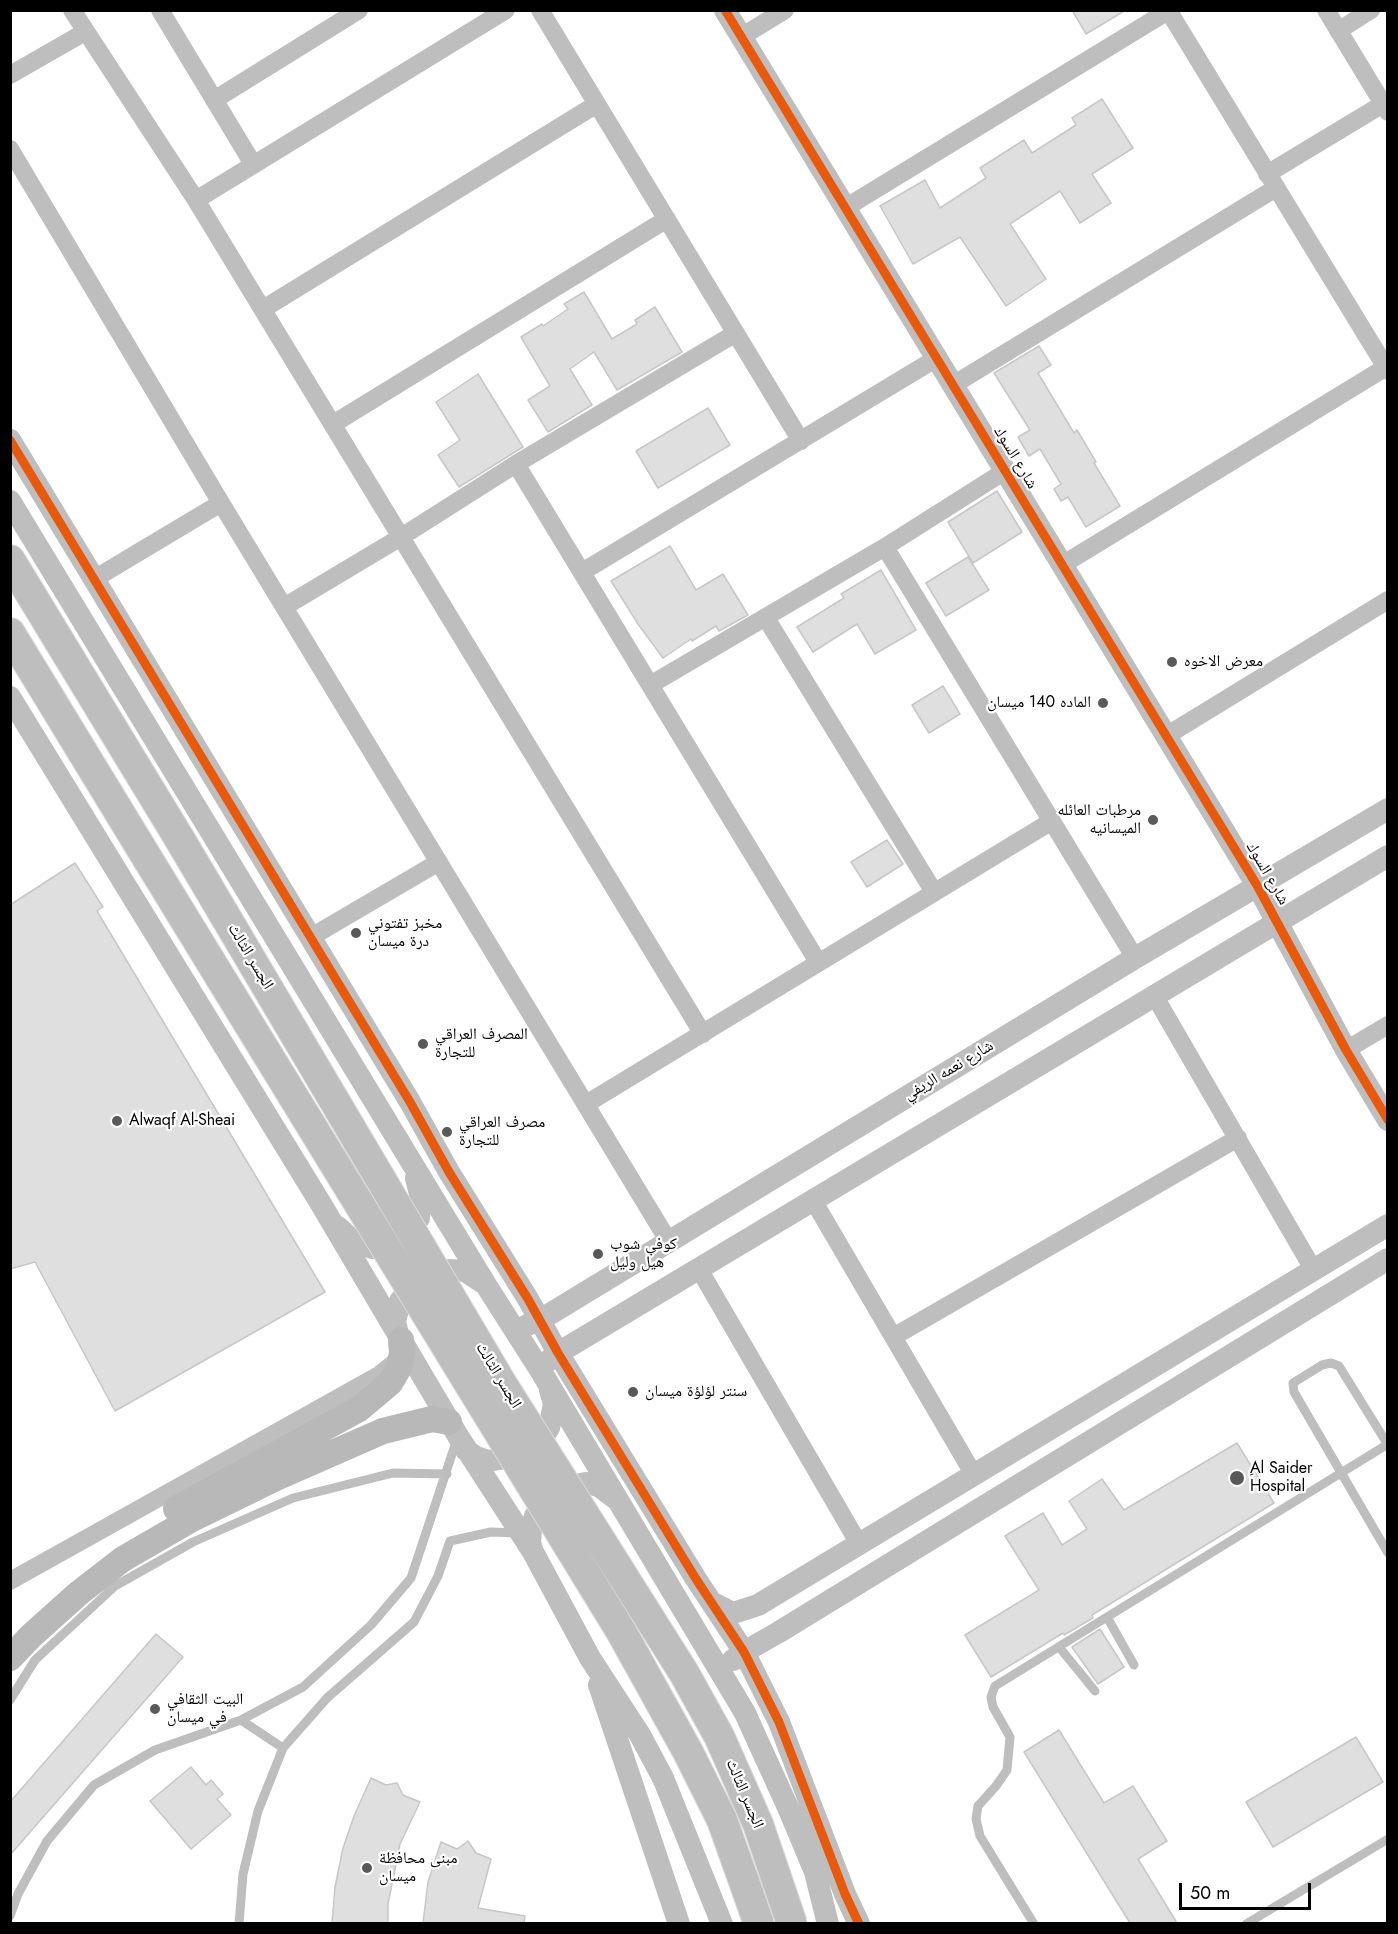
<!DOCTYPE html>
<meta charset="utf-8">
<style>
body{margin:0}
#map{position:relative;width:1398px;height:1934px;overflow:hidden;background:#fff;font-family:Jost,sans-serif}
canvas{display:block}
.frame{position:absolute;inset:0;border:12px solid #000;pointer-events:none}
.scale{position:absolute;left:1179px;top:1883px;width:132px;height:27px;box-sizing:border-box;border:3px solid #000;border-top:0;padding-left:8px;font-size:18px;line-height:21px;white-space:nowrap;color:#000;-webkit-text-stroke:4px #fff;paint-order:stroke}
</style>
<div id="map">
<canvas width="1398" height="1934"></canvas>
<div class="frame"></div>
<div class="scale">50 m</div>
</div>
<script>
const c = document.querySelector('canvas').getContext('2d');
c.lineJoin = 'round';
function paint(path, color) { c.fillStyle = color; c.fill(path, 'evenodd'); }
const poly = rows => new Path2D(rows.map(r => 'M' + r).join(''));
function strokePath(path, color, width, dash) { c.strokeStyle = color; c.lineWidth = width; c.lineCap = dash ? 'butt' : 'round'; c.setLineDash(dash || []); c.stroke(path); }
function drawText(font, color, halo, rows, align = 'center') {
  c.font = font + ' Jost,"Noto Naskh Arabic",sans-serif'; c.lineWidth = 4.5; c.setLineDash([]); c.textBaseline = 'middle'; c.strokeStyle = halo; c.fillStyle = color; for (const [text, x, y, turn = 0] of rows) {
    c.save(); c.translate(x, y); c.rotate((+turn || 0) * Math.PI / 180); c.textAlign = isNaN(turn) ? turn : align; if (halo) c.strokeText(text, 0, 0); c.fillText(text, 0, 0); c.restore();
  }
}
const building = poly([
 [1072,10,1126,10,1086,34,1072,10],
 [1102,99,1133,148,1092,174,1111,203,1080,223,1060,191,1010,224,1046,279,1006,306,960,237,913,264,880,206,925,180,940,208,986,178,980,168,1024,140,1032,153,1076,125,1072,118,1102,99],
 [584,292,612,339,637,324,635,320,655,307,682,352,617,390,594,352,570,369,592,405,548,432,528,400,550,386,521,337,542,324,543,326,568,309,564,304,584,292],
 [1039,346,1051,365,1038,373,1074,433,1077,430,1096,462,1094,463,1120,506,1086,527,1068,497,1061,501,1054,489,1061,484,1040,449,1029,456,1018,437,1030,430,994,373,1039,346],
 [478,374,523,447,459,487,438,455,460,440,436,402,478,374],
 [708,408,730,445,658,488,636,451,708,408],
 [997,491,1022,532,973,563,948,522,997,491],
 [670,546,696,590,723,574,748,615,719,631,716,626,692,641,691,639,663,658,638,624,611,581,670,546],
 [968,557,989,590,946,616,926,583,968,557],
 [881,570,916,630,875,654,857,624,813,652,797,627,844,598,841,594,881,570],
 [943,686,960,714,929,733,912,705,943,686],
 [887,840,903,864,867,887,851,862,887,840],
 [75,863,103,907,97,911,325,1292,115,1411,35,1262,10,1269,10,905,75,863],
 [1237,1443,1274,1503,1092,1615,1093,1618,1064,1635,1063,1633,991,1677,965,1635,1039,1590,1005,1536,1043,1513,1062,1545,1087,1529,1069,1501,1102,1479,1124,1510,1237,1443],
 [1100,1629,1124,1667,1098,1684,1072,1647,1100,1629],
 [156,1634,183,1657,10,1855,10,1802,156,1634],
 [1059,1730,1104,1803,1133,1786,1167,1841,1138,1859,1177,1923,1130,1923,1024,1752,1059,1730],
 [1356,1737,1383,1782,1273,1847,1246,1802,1356,1737],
 [191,1767,206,1785,211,1780,223,1794,217,1799,231,1815,191,1849,150,1801,191,1767],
 [371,1778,386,1785,397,1783,403,1795,420,1802,400,1844,388,1904,388,1923,332,1923,335,1887,343,1848,354,1816,371,1778],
 [468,1841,476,1853,491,1859,478,1908,525,1916,524,1923,423,1923,428,1882,441,1842,457,1849,468,1841]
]);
const service = poly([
 [1388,1445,1339,1366,1331,1363,1322,1365,1293,1383,1294,1392,1388,1553],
 [1107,1617,1134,1665],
 [1059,1647,1095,1691],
 [10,1700,35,1660,115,1586,193,1542,293,1498,393,1473,447,1474],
 [241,1720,283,1748],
 [10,1916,18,1894,47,1841,94,1785,155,1750,241,1720,303,1687,371,1625,411,1578,457,1439],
 [239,1924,243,1874,258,1811,283,1748,327,1698,414,1622,438,1576,450,1541,491,1532,519,1533],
 [1034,1924,980,1836,976,1819,978,1806,996,1786,1007,1770,1010,1737,993,1707,991,1697,995,1686,1388,1444],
 [1246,1924,1388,1839]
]);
const minor = poly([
 [72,10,196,200,703,1034],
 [160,10,253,164],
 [540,10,801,441],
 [1168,10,1388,371],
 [1326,10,1388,112],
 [1338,31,1371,10],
 [741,37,785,10],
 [10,75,85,32],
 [214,100,359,10],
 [10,149,221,503,669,1242],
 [1267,174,1383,104],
 [196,200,506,10],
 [845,208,1168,11],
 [263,309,597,104],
 [953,385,1276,188],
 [333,424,667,219],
 [516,464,818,962],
 [885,547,1135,958],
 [1062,565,1388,366],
 [582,572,937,358],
 [94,579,221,503],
 [284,607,401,537,516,464,736,333],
 [766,618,934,892],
 [650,685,885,547,1005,471],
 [1166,736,1388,600],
 [311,937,439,862],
 [1154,995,1313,1269],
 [1346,1050,1388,1025],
 [586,1104,1052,821],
 [813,1200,974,1475],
 [699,1269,859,1544],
 [893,1337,1238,1138],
 [10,1581,379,1375,394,1363,398,1357]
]);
const tertiary = poly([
 [725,10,1258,887,1346,1050,1388,1120],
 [10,440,410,1102,449,1172,528,1299,558,1353,696,1579,744,1652,779,1722,845,1894,859,1924],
 [10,501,486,1285,542,1373,745,1713,790,1812,815,1872,828,1924],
 [10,697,321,1204,458,1436,533,1552,590,1658,640,1735,663,1778,722,1924],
 [338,1227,353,1241,372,1248,390,1246,399,1241,408,1234,419,1218,420,1194,416,1178],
 [527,1325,540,1320,1135,958,1388,809],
 [398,1334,395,1322,400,1301,408,1291,421,1280,432,1274,449,1270,465,1271,485,1284],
 [548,1361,558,1353,1388,856],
 [466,1450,476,1457,488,1461,518,1456,530,1450,541,1440,549,1428,554,1404,550,1390],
 [533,1552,530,1543,531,1530,535,1516,545,1503,558,1494,573,1486,586,1483,599,1486,616,1499],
 [713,1603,733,1613,758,1605,1388,1225],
 [733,1660,744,1652,779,1632,1388,1259],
 [599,1685,679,1924]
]);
const secondary = poly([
 [176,1509,359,1409,390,1383,399,1368,402,1353,401,1340],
 [10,1658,31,1636,79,1593,123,1559,192,1519,278,1477,383,1431,432,1419,449,1422]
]);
const primary = poly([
 [10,560,179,838],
 [10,633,149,861]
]);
const primaryBridge = poly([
 [179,838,500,1381,684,1673,719,1736,758,1824,792,1924],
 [149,861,622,1633,688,1752,722,1820,759,1924]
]);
const cycleway = poly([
 [725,10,1258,887,1346,1050,1388,1120],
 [10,440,410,1102,449,1172,528,1299,558,1353,696,1579,744,1652,779,1722,845,1894,859,1924]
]);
const markers = [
 [1172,662,6,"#595959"],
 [1103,703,6,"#595959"],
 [1153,820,6,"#595959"],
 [356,933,6,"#595959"],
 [423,1044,6,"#595959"],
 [117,1121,6,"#595959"],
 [447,1132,6,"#595959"],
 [598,1254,6,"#595959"],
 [633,1392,6,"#595959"],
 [1237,1478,8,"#595959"],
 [155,1709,6,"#595959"],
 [367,1868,6,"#595959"]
];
const streetNames = [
 ["شارع السوك",1015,458,59],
 ["شارع السوك",1267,874,60],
 ["الجسر الثالث",250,957,59],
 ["شارع نعمه الريفي",949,1071,-31],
 ["الجسر الثالث",498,1376,59],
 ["الجسر الثالث",744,1794,67]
];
const poiNames = [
 ["معرض الاخوه",1184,662],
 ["الماده 140 ميسان",1091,703,"right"],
 ["مرطبات العائله",1141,811,"right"],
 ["الميسانيه",1141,829,"right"],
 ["مخبز تفتوني",368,924],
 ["درة ميسان",368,942],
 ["المصرف العراقي",435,1035],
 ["للتجارة",435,1053],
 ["Alwaqf Al-Sheai",129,1121],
 ["مصرف العراقي",459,1123],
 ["للتجارة",459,1141],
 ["كوفي شوب",610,1245],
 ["هيل وليل",610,1263],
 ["سنتر لؤلؤة ميسان",645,1392],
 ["ِAl Saider",1250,1469],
 ["Hospital",1250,1487],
 ["البيت الثقافي",167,1700],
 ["في ميسان",167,1718],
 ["مبنى محافظة",379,1859],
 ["ميسان",379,1877]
];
paint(building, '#dfdfdf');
strokePath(building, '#c7c7c7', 1.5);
strokePath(primary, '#dbdbdb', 32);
strokePath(service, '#bebebe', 9);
strokePath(minor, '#bebebe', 18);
strokePath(tertiary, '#bebebe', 22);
strokePath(secondary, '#b8b8b8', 26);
strokePath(primary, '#bebebe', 30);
strokePath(primaryBridge, '#dbdbdb', 32, []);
strokePath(primaryBridge, '#bebebe', 30);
strokePath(cycleway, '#e8590c', 9);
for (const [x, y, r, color] of markers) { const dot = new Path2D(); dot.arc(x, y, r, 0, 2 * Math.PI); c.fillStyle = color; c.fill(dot); strokePath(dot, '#fff', 2); }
drawText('16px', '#000', '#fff', streetNames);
drawText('16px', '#000', '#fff', poiNames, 'left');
</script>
